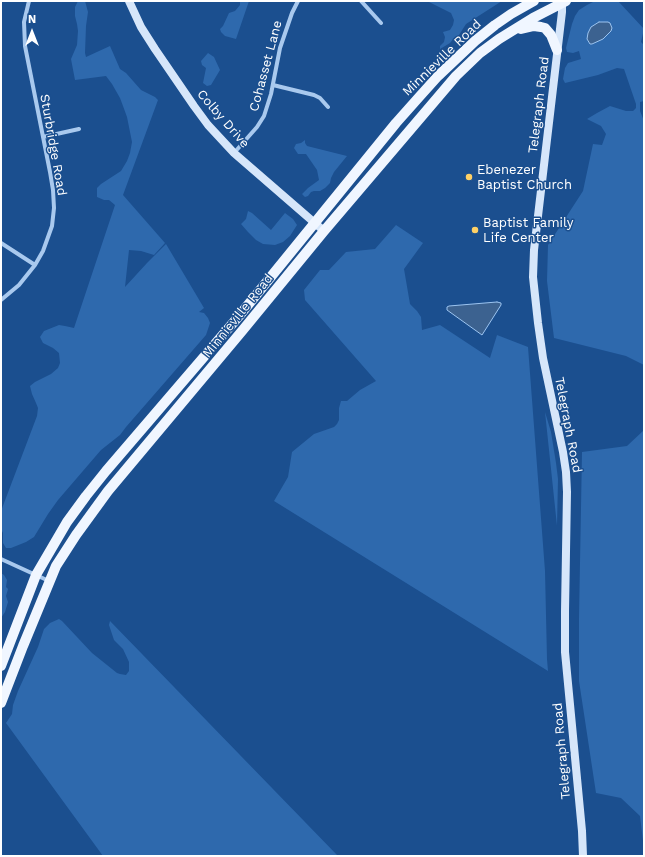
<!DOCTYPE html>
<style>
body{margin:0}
#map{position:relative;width:645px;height:857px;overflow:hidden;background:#1b4f8f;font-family:"Work Sans",sans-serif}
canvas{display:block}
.frame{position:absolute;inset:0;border:2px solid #fff;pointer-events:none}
.north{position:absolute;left:12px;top:12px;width:40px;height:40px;-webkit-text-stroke:3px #1b4f8f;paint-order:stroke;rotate:0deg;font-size:11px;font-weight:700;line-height:16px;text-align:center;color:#fff}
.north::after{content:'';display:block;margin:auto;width:14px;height:18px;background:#fff;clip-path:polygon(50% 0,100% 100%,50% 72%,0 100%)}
</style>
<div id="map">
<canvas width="645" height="857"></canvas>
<div class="frame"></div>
<div class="north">N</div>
</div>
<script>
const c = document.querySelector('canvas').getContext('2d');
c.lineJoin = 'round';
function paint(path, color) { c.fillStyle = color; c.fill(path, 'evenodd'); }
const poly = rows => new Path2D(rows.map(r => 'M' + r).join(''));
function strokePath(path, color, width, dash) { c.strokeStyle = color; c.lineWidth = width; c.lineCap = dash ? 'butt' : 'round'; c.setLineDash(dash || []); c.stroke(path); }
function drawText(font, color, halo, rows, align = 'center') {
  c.font = font + ' "Work Sans",sans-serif'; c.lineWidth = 3; c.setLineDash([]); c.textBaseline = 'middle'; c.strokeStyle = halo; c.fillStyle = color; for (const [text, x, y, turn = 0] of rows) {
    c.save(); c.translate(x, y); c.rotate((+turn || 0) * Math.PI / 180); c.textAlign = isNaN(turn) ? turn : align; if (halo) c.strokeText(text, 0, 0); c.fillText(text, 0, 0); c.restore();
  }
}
const green = poly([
 [78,1,85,1,88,12,86,26,85,53,86,57,110,46,120,69,126,73,141,90,155,97,158,100,123,195,165,243,154,255,141,251,129,250,125,287,147,263,166,244,204,308,199,312,204,313,208,318,210,323,206,335,126,427,120,435,101,450,58,500,48,514,34,537,26,542,11,548,6,548,3,543,3,533,1,529,1,511,37,416,38,408,36,403,32,394,30,386,35,382,51,374,58,368,60,363,59,353,53,348,43,343,40,337,44,331,59,325,65,326,74,328,115,205,109,200,104,200,97,197,97,188,101,184,121,171,127,161,130,153,132,142,127,117,123,106,120,98,112,84,106,76,75,80,71,59,77,45,78,31,77,24,75,16,75,7],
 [240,1,249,1,236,39,225,36,221,32,220,29,223,26,229,13,235,11,240,5],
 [427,1,469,1,478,2,483,1,502,1,466,24,459,35,454,38,450,43,440,49,440,46,444,42,445,37,443,32,450,30,453,25,454,20,451,13],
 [595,1,618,1,644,29,641,42,644,45,644,101,640,102,640,111,644,121,644,365,626,356,554,338,547,281,548,245,583,191,593,144,602,145,606,134,601,126,587,119,597,113,610,106,626,111,633,111,636,108,636,104,624,69,617,68,598,75,565,83,563,79,565,68,568,63,581,59,579,51,573,53,567,52,566,48,572,24,575,16,579,10,587,5],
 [208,53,214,57,220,70,211,85,207,86,203,83,206,68,202,65,201,61],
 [305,140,305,143,307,146,347,156,334,172,331,178,330,183,325,188,320,191,314,191,311,192,308,196,305,197,302,194,308,188,319,180,317,170,306,154,298,154,294,148,296,144,301,143],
 [248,211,252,213,271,230,285,213,293,219,297,225,290,236,283,242,275,245,263,244,256,240,248,232,241,224,246,219],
 [396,225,423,243,404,269,410,304,417,311,421,317,422,330,440,325,490,358,497,335,528,347,545,571,547,659,548,671,274,501,288,477,292,452,314,434,334,427,337,424,339,420,339,408,341,401,347,401,360,390,376,381,305,300,304,290,320,270,329,270,346,252,375,249],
 [545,412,551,432,556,463,558,479,557,526],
 [644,430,644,849,640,816,621,798,596,793,579,681,579,618,582,452,627,446],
 [1,573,4,575,7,580,6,587,8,589,6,596,8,602,5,612,1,618],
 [59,619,62,621,92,653,117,673,120,674,126,675,129,671,129,662,123,649,114,640,109,625,110,621,337,855,336,856,103,856,6,723,12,714,13,705,18,691,38,647,44,629,50,623]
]);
const water = poly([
 [599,22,608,22,610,23,612,28,611,31,603,39,592,44,590,44,587,39,588,33,591,27,599,22],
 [497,302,501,303,501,305,482,335,447,310,447,307,449,306,497,302]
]);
const street = poly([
 [361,1,381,23],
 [273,85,314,95,320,98,328,107],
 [43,137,79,129],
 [234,153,257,127,264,116,271,94,280,48,292,13,298,1],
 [1,243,35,265],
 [1,300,19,285,35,265,43,251,52,226,54,208,53,190,50,172,25,46,24,22,29,1],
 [1,559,49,581]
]);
const secondary = poly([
 [129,1,141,27,155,49,194,106,208,125,234,153,324,231],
 [561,1,562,3,562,12,534,250,533,277,538,323,543,358,563,452,566,472,567,492,565,611,565,652,582,831,583,856]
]);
const primary = poly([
 [521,29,534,26,541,27,545,28,551,35,557,50],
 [1,666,36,575,67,522,86,496,106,471,239,316,396,123,420,96,438,76,475,41,495,25,511,14,534,1],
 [1,703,23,646,56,566,76,535,108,491,242,331,324,231,456,76,480,53,499,39,533,18,566,1]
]);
const markers = [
 [469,177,4,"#ffd166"],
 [475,230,4,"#ffd166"]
];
const streetNames = [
 ["Minnieville Road",442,58,-44],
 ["Cohasset Lane",266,66,-75],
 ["Telegraph Road",539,105,-83],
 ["Colby Drive",223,119,49],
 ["Sturbridge Road",53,145,80],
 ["Minnieville Road",238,316,-51],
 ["Telegraph Road",568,425,79],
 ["Telegraph Road",562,751,-95]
];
const poiNames = [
 ["Ebenezer",477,170],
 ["Baptist Church",477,185],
 ["Baptist Family",483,223],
 ["Life Center",483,238]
];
paint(green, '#2e69ad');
paint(water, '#3c6290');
strokePath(water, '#9cc4f0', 1);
strokePath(street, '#a9c9ee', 4);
strokePath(secondary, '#d6e6fa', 8);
strokePath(primary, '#f0f6ff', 10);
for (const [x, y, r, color] of markers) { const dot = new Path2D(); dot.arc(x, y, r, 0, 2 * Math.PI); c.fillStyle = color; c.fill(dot); strokePath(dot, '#1b4f8f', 1.5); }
drawText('13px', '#fff', '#1b4f8f', streetNames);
drawText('13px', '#fff', '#1b4f8f', poiNames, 'left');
</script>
